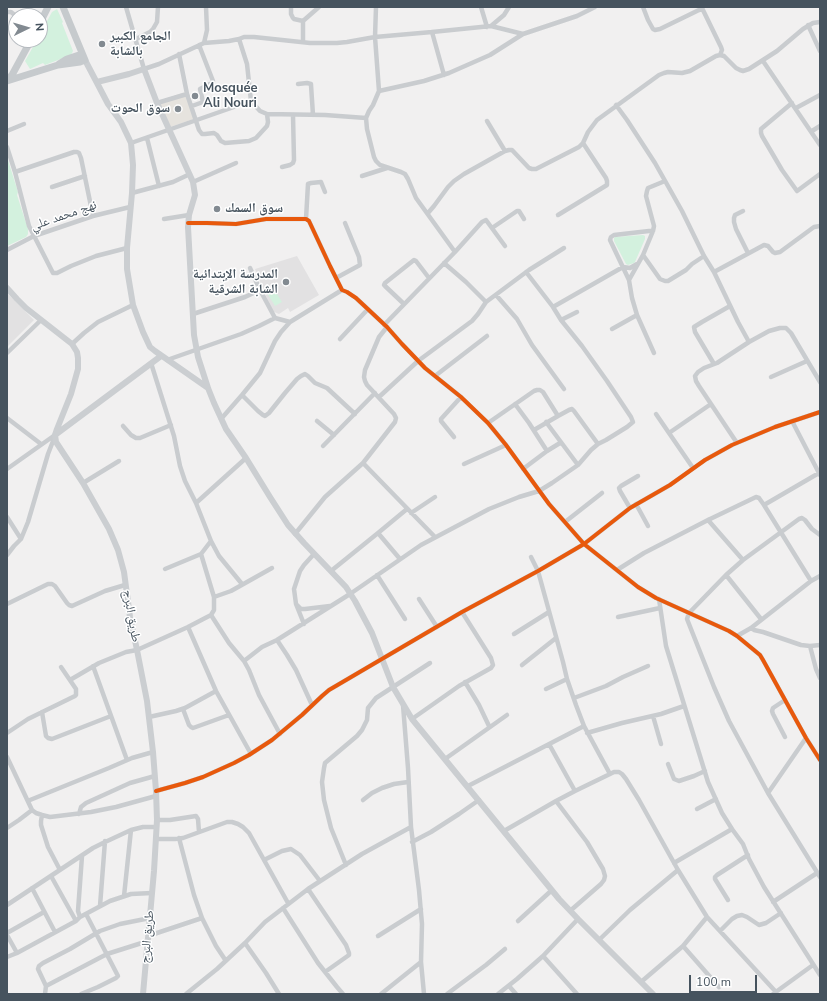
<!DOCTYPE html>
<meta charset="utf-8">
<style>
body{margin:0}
#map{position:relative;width:827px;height:1001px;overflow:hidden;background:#f1f0f0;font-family:"Nunito Sans",sans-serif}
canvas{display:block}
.frame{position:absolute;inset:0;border:8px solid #46535e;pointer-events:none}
.north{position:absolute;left:8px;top:8px;width:40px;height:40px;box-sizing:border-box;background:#fff;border:1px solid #b5babf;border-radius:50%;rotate:85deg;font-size:11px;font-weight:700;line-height:16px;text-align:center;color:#46535e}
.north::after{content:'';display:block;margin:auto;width:14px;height:18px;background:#828a91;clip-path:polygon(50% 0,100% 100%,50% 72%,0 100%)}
.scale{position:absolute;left:689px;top:975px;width:68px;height:18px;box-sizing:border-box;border:2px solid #46535e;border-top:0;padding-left:5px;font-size:12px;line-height:14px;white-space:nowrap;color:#46535e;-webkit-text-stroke:3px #fff;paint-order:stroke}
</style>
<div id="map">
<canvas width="827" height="1001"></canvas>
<div class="frame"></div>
<div class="north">N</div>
<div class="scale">100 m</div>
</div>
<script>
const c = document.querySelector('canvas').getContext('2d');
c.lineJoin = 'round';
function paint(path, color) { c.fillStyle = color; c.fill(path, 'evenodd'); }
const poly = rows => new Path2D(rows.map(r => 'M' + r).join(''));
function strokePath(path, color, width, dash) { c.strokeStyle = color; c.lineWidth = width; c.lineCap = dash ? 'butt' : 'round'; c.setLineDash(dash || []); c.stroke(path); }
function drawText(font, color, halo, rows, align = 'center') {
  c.font = font + ' "Nunito Sans","Noto Naskh Arabic",sans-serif'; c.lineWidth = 3; c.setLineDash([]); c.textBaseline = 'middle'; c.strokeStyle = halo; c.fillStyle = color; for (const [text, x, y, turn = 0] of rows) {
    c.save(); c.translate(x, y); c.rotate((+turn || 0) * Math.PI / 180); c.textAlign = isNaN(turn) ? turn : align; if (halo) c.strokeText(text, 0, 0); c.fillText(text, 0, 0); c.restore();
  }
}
const commercial = poly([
 [188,91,197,118,170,127,159,101]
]);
const education = poly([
 [297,256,319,295,290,312,288,308,279,314,272,311,255,269],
 [7,293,34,320,7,347]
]);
const green = poly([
 [57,9,63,22,62,23,73,51,71,55,45,65,43,63,30,69,25,61,37,40,40,40,40,34,52,12],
 [7,157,18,192,17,195,28,229,28,234,26,237,7,246],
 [643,235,645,236,645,239,635,262,634,263,628,265,626,264,614,241,614,238,615,237],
 [274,289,282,302,275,306,267,293]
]);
const street = poly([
 [126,7,144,69,159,64,204,43,229,41,239,39,244,37,254,37,310,43,337,43,347,42,375,37,432,32,491,26,523,34],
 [291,7,291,14,293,18,294,19,303,21],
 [376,7,375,37,379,91,373,105,369,111,366,118,367,129,374,157,376,161,380,165,401,172,405,174,408,179,416,198,455,252,384,325],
 [481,7,487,27],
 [643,7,648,20,653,29,655,30,660,29,699,10,702,9],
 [702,8,721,47,722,50,720,55],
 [7,12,11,12,16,16],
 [808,25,820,51],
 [491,26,504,15,509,7],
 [15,27,16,27],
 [432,32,444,75],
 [136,39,150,32,153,29,157,22,158,7],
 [239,39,247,64,251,101],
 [303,42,303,21,319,7],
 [204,43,207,30,206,7],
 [179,54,187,94,199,130,202,134,205,134,214,133,217,135,221,141,225,143,249,141,256,138,267,126,268,122,267,114],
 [763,61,820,145],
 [298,84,307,83,311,84,311,85,313,115],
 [379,91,424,81,449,73,490,55,523,34,577,16,595,7],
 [157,103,187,94],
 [792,103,761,129,761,133,762,136,782,170,797,191,820,174],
 [616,105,627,120,655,163,682,211,704,256,714,272,738,322,749,342,769,331,780,328,786,328,791,333,820,382],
 [192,106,203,102,200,89,212,83,213,81,199,45],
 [796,108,820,95],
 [487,121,505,151],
 [7,131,24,124],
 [812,131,820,126],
 [147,138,159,186],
 [131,143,251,101,260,111,267,114,325,115,366,118],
 [7,147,15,172,29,226,53,273,57,273,71,266,96,256,127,248],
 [282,167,290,165,293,163,294,160,293,115],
 [15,172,74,152,77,152,79,153,81,158,93,216],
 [362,176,387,168],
 [193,182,236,163],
 [52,187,85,176],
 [132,193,173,182,190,174],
 [743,211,735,215,734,218,734,222,736,229,748,253],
 [428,213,434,206,448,187,454,181,464,174,505,151,509,150,512,150,529,168,532,169,536,169,579,147,583,143,588,132,597,120,659,75,664,73,668,72,682,73,690,71,716,56,720,55,724,56,736,68,740,70,743,71,749,69,777,51,803,29,813,23,820,22],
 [558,215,607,185,607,181,606,178,583,143],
 [164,219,189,215],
 [306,219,308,184,311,183,321,182,325,192],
 [188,223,207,223,236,224,266,219,306,219,309,221,330,266,342,290,347,292,356,298,387,327,402,344,425,368,461,397,488,423,506,445,549,504,584,544,638,587,656,598,729,631,737,636,760,655,763,660,806,738,820,760],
 [492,228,517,211,519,211,524,219],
 [653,231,649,231,614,235,611,237,610,240,629,280,632,298,637,315,654,353],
 [7,250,34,236,93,216,130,207],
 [455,252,482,222,486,220,505,246],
 [643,255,660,279,665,281,668,281,686,270,692,264,704,256],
 [444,263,466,282,486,302],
 [250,268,260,290,275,318],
 [714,272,764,245,768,246,773,252,775,253,780,252,814,227,820,226],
 [336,278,360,265,359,257,345,223],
 [629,280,643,255,653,231,654,226,646,196,647,191,648,188,665,181],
 [496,295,517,319,532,345,564,389],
 [404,304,385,286,384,285,385,283,414,260,416,261,429,278],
 [553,307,623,267,630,268,637,264],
 [193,314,245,297,260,290],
 [561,320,577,312],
 [612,329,637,315],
 [340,339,368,309],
 [72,344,84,333,98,322,133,305],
 [7,353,41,320],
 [167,360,241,334,259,326,275,318,290,322],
 [151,363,174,436,180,466,185,481,196,503,211,541,219,556,242,584],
 [714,364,695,332,694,327,702,322,730,306],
 [435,376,487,336],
 [771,377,807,361],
 [242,395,258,411,263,415,265,416,269,413,285,393,297,379,301,376,305,374,308,376,315,383,327,388,355,414],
 [379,397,418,361,472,321,478,314,486,302,529,270,564,248],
 [515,404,529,423,547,451,523,469],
 [656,414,669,433,711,404],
 [7,418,41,444],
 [221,419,242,395,260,373,275,341,281,332,290,322,342,290],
 [317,421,334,435],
 [792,421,820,475],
 [546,422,578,465],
 [488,423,534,391,537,390,540,390,543,392,558,416,569,410,572,409,574,411,598,444,606,440,627,427,633,422,631,417,607,381,582,346,561,320,553,307,526,272],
 [123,426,131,435,136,438,140,438,171,425],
 [534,430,558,416],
 [669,433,693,468],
 [454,437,441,421,441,419,461,397],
 [737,443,699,386,696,381,695,376,698,372,704,368,717,363,749,342],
 [323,446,375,393],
 [547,451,560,443],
 [363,463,435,537],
 [464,464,506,445],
 [7,469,55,435],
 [83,483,119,461],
 [196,503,246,458],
 [636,504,648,526],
 [764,505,819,473],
 [630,508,620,491,619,488,621,486,638,476],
 [411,513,435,497],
 [7,517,21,539],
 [708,520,743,560],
 [565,522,602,493],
 [378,533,400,559],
 [295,534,325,497,363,463,395,422,396,418,394,414,367,385,365,381,364,377,365,370,379,337,387,327],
 [820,535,812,529,805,520,802,518,799,519,743,560,726,575,689,613,687,619,714,687,729,721,768,793,820,877],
 [7,555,14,546,21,539,28,522,48,454,55,436],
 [531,557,538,571,563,662,567,679,576,705,584,726,610,774],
 [165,569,201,554,211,541],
 [617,570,644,553,708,520,756,497,759,498,764,505,811,581],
 [331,571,378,533,407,509],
 [377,575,405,619],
 [726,575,761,619],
 [214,597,231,591,272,568],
 [419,599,437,627],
 [659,599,666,646,708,782,722,813,732,829,743,844,749,859,764,887,820,975],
 [7,604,48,584,52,584,55,586,67,603,69,605,72,606,105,591,125,585],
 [297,605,301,609,305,609,330,606],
 [211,615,229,643,244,661,262,647,277,640,350,594,421,545,489,509,519,497,539,491,552,483,578,465,591,450,598,444],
 [618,617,660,608],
 [304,624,296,604,294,589,300,571,304,565,314,554],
 [188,627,216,691,251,754],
 [751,628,754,630,763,632,801,645,810,646,820,645],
 [514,634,549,612],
 [737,636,751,628,811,581,820,576],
 [277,640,287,655,296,670,312,705],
 [810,646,816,669,820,678],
 [244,661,249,670,259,695,280,734],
 [522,665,556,638],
 [93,666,127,760],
 [70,680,99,663,126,652,137,650,188,627,211,615,214,610,214,597,201,554],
 [465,682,479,705,489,726],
 [546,689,567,679],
 [574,698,606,686,623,677,648,666],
 [403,705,408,768,411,827,419,890,422,924,421,962,424,994],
 [183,709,189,725,191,727,193,728,229,715],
 [42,712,46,736,48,738,52,739,111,716],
 [653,716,661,744],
 [149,717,176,711,185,708,216,691],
 [412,719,459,686,491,668,493,665,491,658,462,612],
 [7,733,28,719,75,696,76,695,76,689,61,667],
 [587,733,622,723,661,714,684,706],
 [785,737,773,714,772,711,773,708,785,700],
 [549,744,575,791],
 [7,757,32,810,36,813,42,815,50,817,91,812,116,807,156,796],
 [445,759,507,715],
 [668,764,674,779,679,781,694,776,705,771],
 [468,786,584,726],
 [156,791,185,783,203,777,234,763,249,755,272,740,302,715,322,696,329,690,462,612,538,571,584,544,630,508,670,485,705,460,732,445,775,427,820,412],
 [768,793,806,738],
 [363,800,372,793,382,788,394,784,408,782],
 [28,801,30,800,109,768,132,758,153,752],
 [556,801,587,842,603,869,605,876,604,880,601,884,570,911],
 [697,809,716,799],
 [79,814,81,807,86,803,130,783,155,776],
 [42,815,41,821,41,825,48,847,60,870],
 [157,820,170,820,196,816,198,819,199,832],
 [7,828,19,820,32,810],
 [504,831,556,801,575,791,610,774,614,772,619,772,622,774,626,779,639,800,678,870,707,917,776,992],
 [179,838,194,895,202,918,216,946,226,961],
 [156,839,175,839,183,838,227,822,232,822,238,824,243,827,249,833,288,903],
 [412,842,431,832,459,814,479,800],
 [264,860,282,851,291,849,300,855,320,881],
 [674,863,732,829],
 [346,865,331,828,324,800,322,782,324,768,325,763,357,736,362,730,367,720,368,708,376,698,430,663],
 [51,876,76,921],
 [32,888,55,932],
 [308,889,346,945,349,953,349,955,325,972],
 [124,896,131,830],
 [728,900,715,879,715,877,717,875,748,855],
 [773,902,817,873],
 [7,905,93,848,103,843,131,830,143,827,156,827],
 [100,906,105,841],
 [283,908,318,963,337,987,343,994],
 [80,917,78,911,82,856],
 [518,921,552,890],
 [720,931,732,919,737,916,742,915,747,917,759,925,766,923,781,913],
 [7,933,44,912],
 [7,935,17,953],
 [148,936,202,918],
 [378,936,421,909],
 [599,940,630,910,678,870],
 [148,941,107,954,46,986,38,969,39,966,43,963,70,949,100,931,120,924,150,918],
 [245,943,266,973,279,994],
 [683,946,719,987],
 [543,956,577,994],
 [7,957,17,953,76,921,80,917,110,901,131,894,152,893],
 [641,982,683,946,707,917],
 [509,986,516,994],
 [45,994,46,986],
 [81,994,98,987,116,978,118,976,86,914],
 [186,994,217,969,245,943,265,922,308,889,362,854,411,827],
 [381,994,421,962],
 [447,994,486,965,505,949],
 [498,994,517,979,543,956,578,919],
 [773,994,813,965]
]);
const secondary = poly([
 [85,60,108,104,121,122,131,143,133,165,132,193,127,248,127,269,133,305,143,332,150,347,155,351,208,388],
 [97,82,129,74,144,69,157,103,193,182,195,195,189,215,188,227,194,335,198,357,208,388,214,403,226,429,246,458,270,497,288,525,304,543,346,587,355,601,372,633,393,687,412,719,559,899,578,919,653,994],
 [7,288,17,299,26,308,72,344,77,352,78,358,78,369,71,394,57,429,55,435,56,442,83,483,109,529,118,550,124,572,130,617,137,650,147,701,153,752,156,791,157,820,154,871,143,994],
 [55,435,161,356]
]);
const primary = poly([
 [40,23,48,7],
 [59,64,67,59,82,54],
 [7,80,12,75,31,40],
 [7,81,58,65,80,62,85,60,63,7]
]);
const cycleway = poly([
 [188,223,207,223,236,224,266,219,306,219,309,221,330,266,342,290,347,292,356,298,387,327,402,344,425,368,461,397,488,423,506,445,549,504,584,544,638,587,656,598,729,631,737,636,760,655,763,660,806,738,820,760],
 [156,791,185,783,203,777,234,763,249,755,272,740,302,715,322,696,329,690,462,612,538,571,584,544,630,508,670,485,705,460,732,445,775,427,820,412]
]);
const markers = [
 [102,44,4,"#828a91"],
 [195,96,4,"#828a91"],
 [178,109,4,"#828a91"],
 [217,209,4,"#828a91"],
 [286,282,4,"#828a91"]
];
const poiNames = [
 ["الجامع الكبير",110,37],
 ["بالشابة",110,52],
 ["Mosquée",203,89],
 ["Ali Nouri",203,104],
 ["سوق الحوت",170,109,"right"],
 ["سوق السمك",225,209],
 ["المدرسة الإبتدائية",278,275,"right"],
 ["الشابة الشرقية",278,290,"right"]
];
const streetNames = [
 ["نهج محمد علي",64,216,-19],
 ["طريق البرج",131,616,80],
 ["طريق البرج",148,937,-85]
];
paint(commercial, '#e6e3de');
paint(education, '#e2e1e2');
paint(green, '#d3f1de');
strokePath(street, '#c9cccf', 4.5);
strokePath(secondary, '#cbced1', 6);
strokePath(primary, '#c6cacd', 7);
strokePath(cycleway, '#e8590c', 4);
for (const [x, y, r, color] of markers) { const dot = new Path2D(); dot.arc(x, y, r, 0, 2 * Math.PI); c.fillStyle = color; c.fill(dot); strokePath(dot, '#fff', 1.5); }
drawText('bold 13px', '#46535e', '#fff', poiNames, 'left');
drawText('13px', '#46535e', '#fff', streetNames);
</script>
